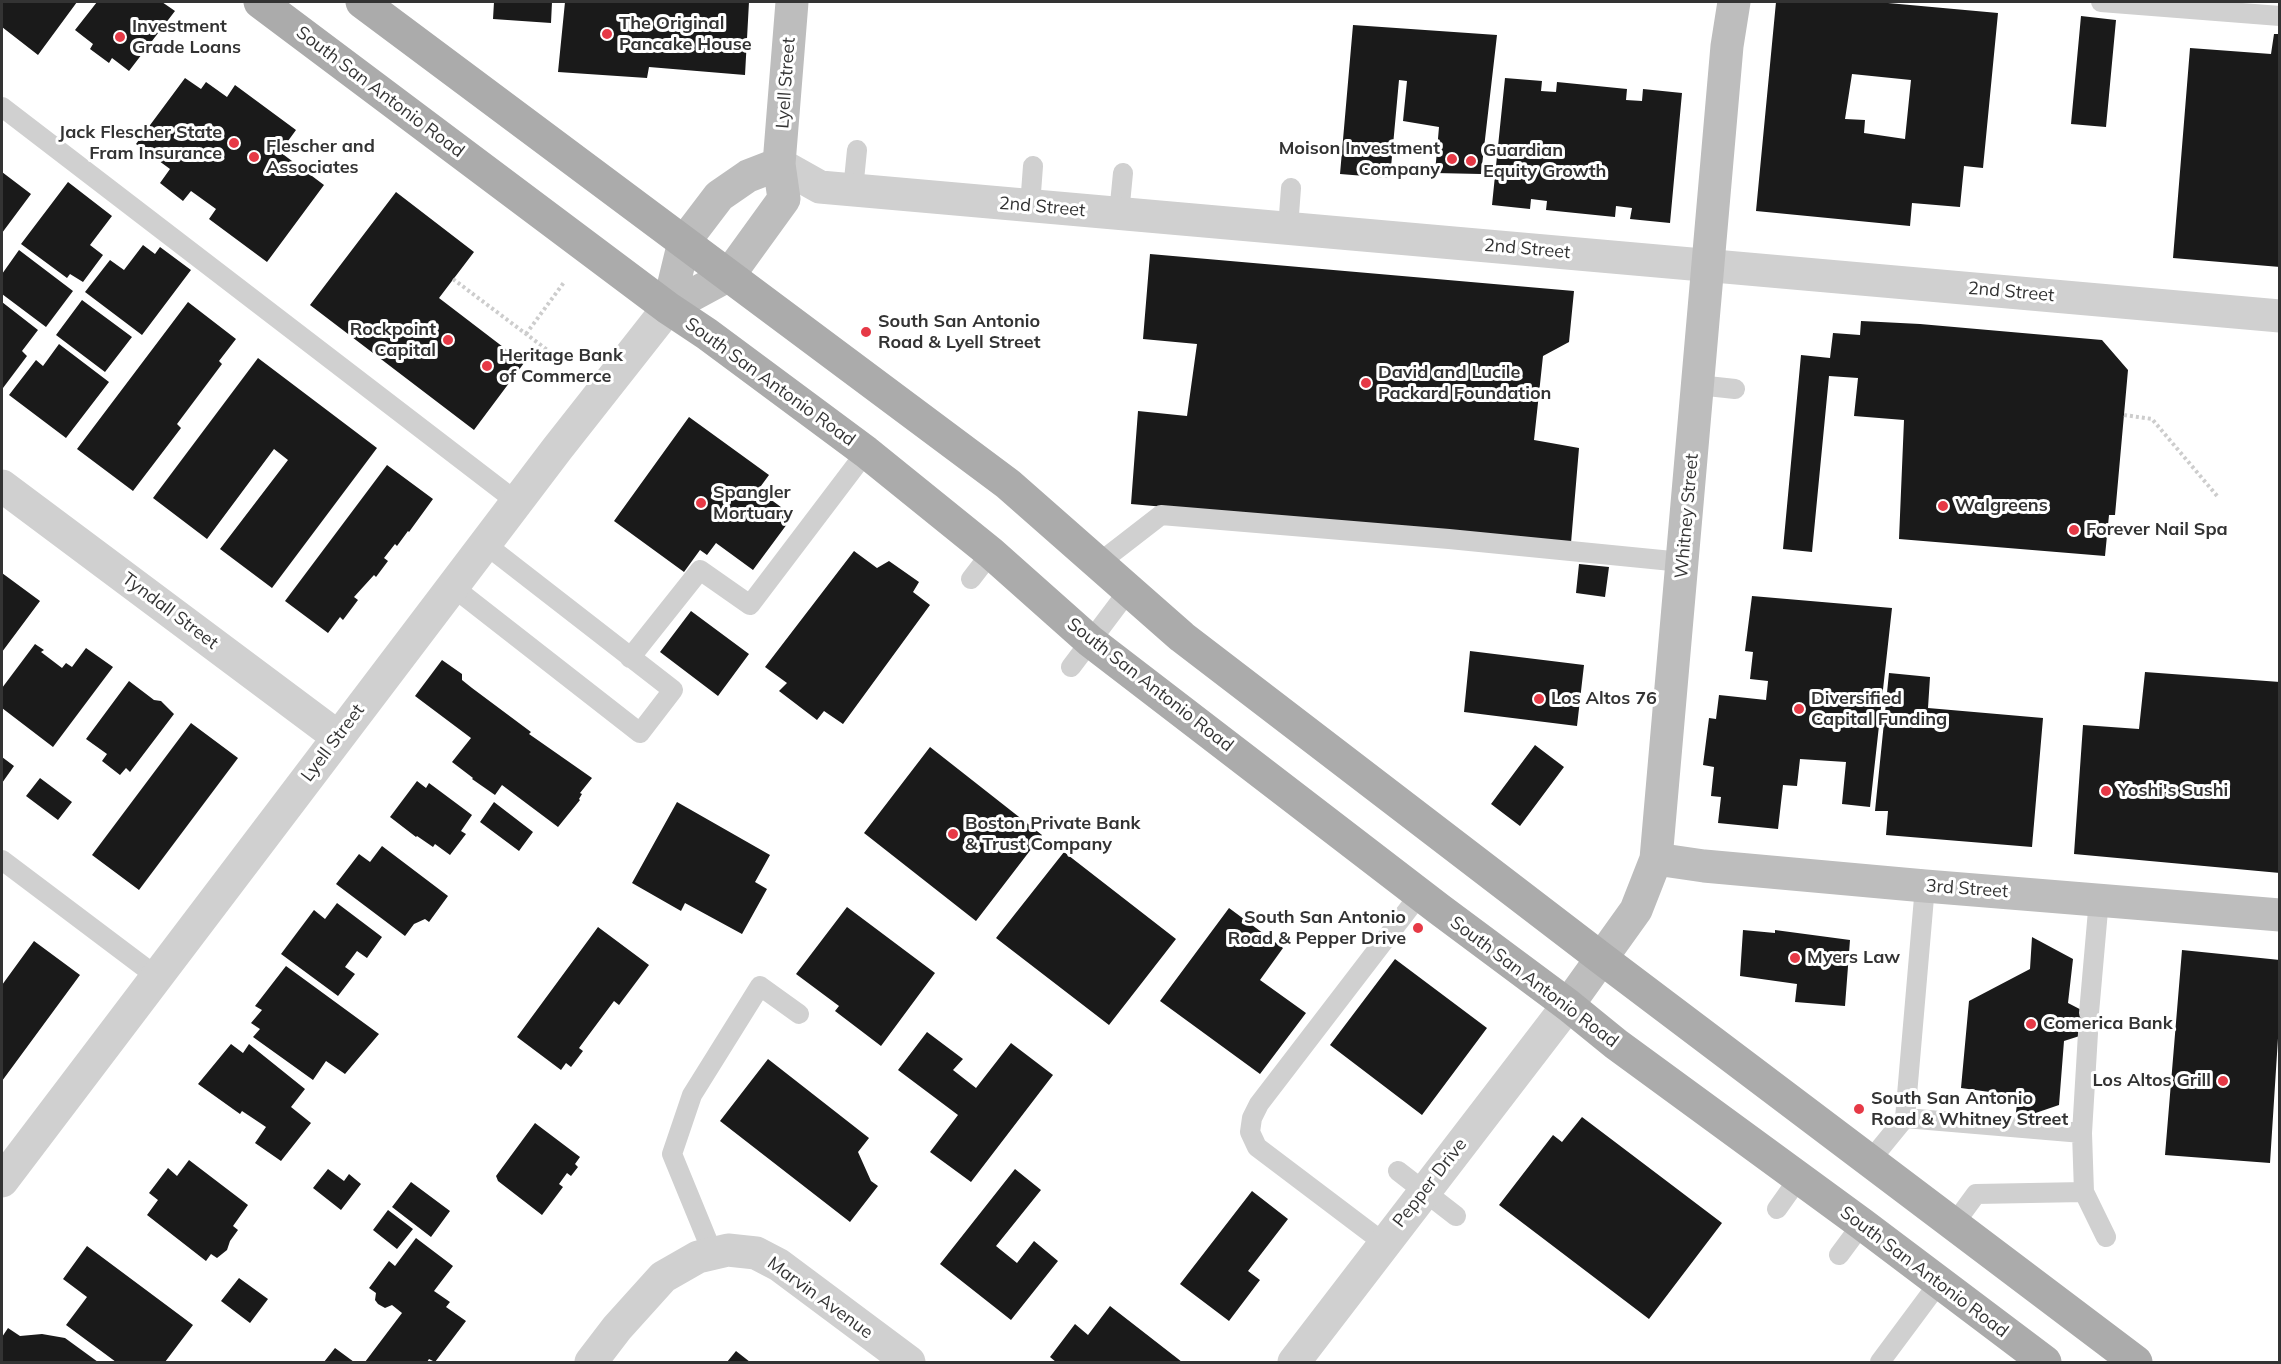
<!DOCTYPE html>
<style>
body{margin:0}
#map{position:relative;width:2281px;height:1364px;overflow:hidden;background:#fff;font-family:Mulish,sans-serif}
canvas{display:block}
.frame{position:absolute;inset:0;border:3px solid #333;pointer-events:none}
</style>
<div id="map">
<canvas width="2281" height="1364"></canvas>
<div class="frame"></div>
</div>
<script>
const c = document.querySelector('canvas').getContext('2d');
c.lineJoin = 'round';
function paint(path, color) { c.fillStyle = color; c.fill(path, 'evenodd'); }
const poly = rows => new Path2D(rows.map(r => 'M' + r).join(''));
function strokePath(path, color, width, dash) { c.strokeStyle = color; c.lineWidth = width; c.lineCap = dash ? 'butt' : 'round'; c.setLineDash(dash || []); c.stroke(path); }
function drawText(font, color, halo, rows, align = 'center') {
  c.font = font + ' Mulish,sans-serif'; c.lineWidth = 6; c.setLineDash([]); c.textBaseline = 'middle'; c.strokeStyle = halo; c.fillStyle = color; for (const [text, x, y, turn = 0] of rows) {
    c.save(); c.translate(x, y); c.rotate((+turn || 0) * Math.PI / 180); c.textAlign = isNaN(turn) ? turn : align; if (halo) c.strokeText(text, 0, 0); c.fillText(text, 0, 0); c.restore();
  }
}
const building = poly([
 [2,2,77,2,38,55,2,27],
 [97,2,162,2,175,11,129,71,112,58,109,63,90,49,93,44,75,30],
 [494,2,552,2,551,23,493,19],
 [565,2,749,2,745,75,649,67,647,78,558,72],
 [1776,2,1877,2,1998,13,1983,168,1964,166,1960,207,1912,203,1910,226,1756,211],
 [1852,74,1911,80,1905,139,1864,133,1865,120,1845,119],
 [2081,16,2116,20,2106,127,2071,124],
 [1353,25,1497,35,1481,174,1435,173,1439,127,1403,121,1407,81,1399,80,1390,178,1340,174],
 [2274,34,2280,34,2280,267,2173,258,2190,48,2271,54],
 [185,78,201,89,206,82,227,97,235,85,296,130,280,152,324,185,267,262,209,219,216,209,191,191,183,201,160,183,170,169,136,144],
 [1505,78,1542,81,1541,91,1556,92,1557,82,1627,89,1626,100,1642,101,1643,89,1682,93,1670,223,1630,219,1632,208,1616,206,1615,217,1546,210,1547,201,1531,199,1530,209,1492,205],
 [2,172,31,194,2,233],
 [68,182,112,216,90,245,103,255,83,282,70,274,67,278,21,244],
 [396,192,474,252,439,298,524,363,474,430,310,305],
 [143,245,155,254,160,247,191,270,142,335,85,292,110,260,124,270],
 [19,250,73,291,46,327,2,294,2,274],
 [1150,254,1574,291,1569,342,1543,356,1534,440,1579,448,1571,543,1131,504,1138,411,1187,416,1197,344,1143,339],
 [82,300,132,337,105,372,56,335],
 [2,302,38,330,22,351,27,356,3,388],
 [188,302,236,339,219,361,222,364,177,424,181,428,133,491,77,449],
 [1861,321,1920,324,2102,340,2128,370,2115,515,2109,515,2105,556,1899,539,1904,420,1854,416,1858,378,1829,376,1812,552,1783,549,1801,355,1830,358,1833,333,1860,335],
 [59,344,109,382,66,438,9,395,36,360,43,366],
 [258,358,377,448,272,588,220,549,288,460,274,449,207,539,153,498],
 [689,417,769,475,758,490,793,516,753,570,716,543,707,555,700,550,684,572,614,521],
 [387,465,433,499,409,532,408,531,397,546,395,544,384,558,388,561,376,577,374,575,354,597,358,600,343,620,340,617,328,633,285,601],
 [854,551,877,568,889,561,919,582,913,592,930,605,843,724,824,711,817,720,779,691,787,683,765,667],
 [1579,564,1609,567,1605,597,1576,593],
 [2,573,40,601,2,652],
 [1752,596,1892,608,1870,807,1842,804,1846,762,1800,759,1797,786,1783,785,1778,829,1718,823,1721,797,1711,796,1714,767,1703,765,1709,718,1716,719,1719,695,1766,700,1768,681,1750,679,1753,652,1745,651],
 [691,611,749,654,718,696,660,652],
 [35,644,44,650,41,652,62,668,66,663,72,667,86,648,113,667,53,747,2,708,2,688],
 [1470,651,1584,665,1577,726,1464,712],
 [442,660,462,674,462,680,472,688,531,732,529,734,592,778,580,793,582,794,579,799,580,800,558,827,502,785,495,795,472,779,473,778,452,762,471,738,415,696],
 [2145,672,2280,682,2280,873,2074,854,2083,725,2139,729],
 [1889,673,1930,677,1928,708,2043,718,2032,847,1886,835,1888,811,1875,811],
 [129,681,154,700,161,701,174,714,130,772,126,768,120,775,102,761,107,754,86,739],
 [191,723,238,758,139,890,92,855],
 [1535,745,1564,767,1520,826,1491,804],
 [930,747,1042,835,976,921,864,833],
 [2,757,14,766,2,783],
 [40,778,72,802,58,820,26,796],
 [417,781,426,788,429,783,472,815,461,831,466,834,450,855,435,844,433,847,417,836,416,837,390,817],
 [494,802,533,832,519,851,480,822],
 [677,802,770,855,755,882,767,889,742,934,685,903,681,911,632,883],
 [382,846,448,896,429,922,425,919,414,924,405,936,336,884,359,854,370,862],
 [1064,852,1176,939,1109,1025,996,938],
 [337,903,382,937,367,958,357,951,345,967,355,974,338,996,281,954,314,910,325,919],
 [847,907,935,973,881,1046,835,1011,839,1006,796,974],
 [1229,908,1283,948,1260,980,1306,1013,1260,1074,1160,1001],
 [598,927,649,965,619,1005,614,1001,579,1048,583,1051,571,1067,566,1063,561,1070,517,1037],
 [1743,930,1775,933,1775,930,1850,940,1845,1006,1795,1002,1797,984,1740,976],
 [2032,937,2073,959,2068,1003,2095,1017,2095,1031,2064,1041,2059,1105,2015,1120,2018,1096,1961,1088,1969,1001,2030,969],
 [34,941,80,975,2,1081,2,985],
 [2182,950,2280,960,2280,1007,2270,1163,2165,1155],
 [1395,959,1487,1028,1422,1115,1330,1045],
 [286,966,379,1034,345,1074,326,1061,313,1080,253,1037,260,1029,251,1023,262,1010,255,1006],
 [927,1032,963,1059,953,1070,976,1088,1011,1043,1053,1075,971,1182,930,1152,958,1115,898,1070],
 [231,1044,243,1053,249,1044,305,1089,291,1107,311,1123,281,1161,255,1143,266,1127,242,1111,240,1114,198,1084],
 [768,1059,869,1138,858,1152,871,1181,878,1186,850,1222,720,1121],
 [1582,1117,1722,1223,1649,1319,1499,1205,1553,1135,1562,1142],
 [535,1123,580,1157,575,1164,578,1167,571,1176,567,1173,559,1184,563,1187,542,1215,498,1181,496,1176],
 [189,1160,248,1205,233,1226,238,1230,230,1241,227,1250,217,1258,211,1254,206,1261,147,1215,158,1200,149,1193,168,1168,177,1176],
 [328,1169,344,1181,349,1174,361,1184,341,1210,313,1188],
 [1015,1169,1041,1190,996,1246,1017,1263,1034,1241,1058,1261,1011,1320,940,1264],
 [411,1182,450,1211,431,1237,392,1207],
 [1252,1191,1288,1219,1248,1271,1260,1280,1229,1321,1180,1284],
 [388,1210,413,1229,397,1249,373,1230],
 [416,1238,453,1266,434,1291,450,1302,446,1307,466,1321,435,1362,429,1359,427,1362,365,1362,402,1313,392,1305,385,1308,378,1304,375,1300,376,1293,369,1288,389,1261,395,1266],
 [87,1246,193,1325,165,1362,116,1362,66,1325,87,1297,63,1279],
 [239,1278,268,1299,250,1323,221,1301],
 [1110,1306,1182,1362,1056,1362,1050,1357,1075,1324,1088,1335],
 [8,1328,20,1336,42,1334,65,1338,98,1362,2,1362,2,1337],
 [335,1348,354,1362,324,1362],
 [736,1351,750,1362,727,1362]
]);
const path = poly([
 [453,279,554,355],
 [526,334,565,281],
 [2124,415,2152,419,2218,497]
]);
const lane = poly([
 [2101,2,2280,16],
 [2,107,517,502],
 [853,190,857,150],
 [1030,206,1033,166],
 [1119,214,1123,173],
 [1288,228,1291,188],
 [1698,385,1735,389],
 [1099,563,1161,515,1449,539,1682,562],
 [971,579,991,553],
 [453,587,640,733,673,690,485,544],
 [630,658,700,570,750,605,866,452],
 [1071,667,1129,590],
 [2,860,156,976],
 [2089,1013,2099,899],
 [1905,1118,2082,1133,2084,1192,2106,1237],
 [2082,1133,2088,1033],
 [1869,1162,1905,1118,1925,886],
 [1398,1171,1456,1216],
 [1777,1209,1799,1178],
 [1954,1224,1976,1194,2084,1192],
 [1384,1243,1257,1147,1250,1132,1252,1118,1259,1104,1420,894],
 [713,1254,672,1154,692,1095,760,986,799,1014],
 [1839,1255,1862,1224],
 [1880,1362,1938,1284]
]);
const street = poly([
 [779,164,820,187,2280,316],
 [2,486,338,737],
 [2,1181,557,449,668,308],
 [591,1362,617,1328,663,1277,698,1257,728,1250,756,1253,779,1265,909,1362],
 [1294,1362,1568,1005]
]);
const secondary = poly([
 [668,308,729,275,784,199,779,164,792,2],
 [668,308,684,242,719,196,748,176,779,164],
 [1656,859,1704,866,1925,886,2280,915],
 [1568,1005,1636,910,1656,859,1727,46,1734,2]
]);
const primary = poly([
 [260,2,668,308,707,334,866,452,991,553,1090,641,1439,909,1568,1005,1616,1044,1862,1224,2045,1362],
 [362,2,1008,484,1182,637,1601,958,2136,1362]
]);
const markers = [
 [607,34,6,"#e63946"],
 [120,37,6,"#e63946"],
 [234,143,6,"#e63946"],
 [254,157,6,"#e63946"],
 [1452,159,6,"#e63946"],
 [1471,161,6,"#e63946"],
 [866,332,6,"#e63946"],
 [448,340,6,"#e63946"],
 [487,366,6,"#e63946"],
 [1366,383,6,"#e63946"],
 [701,503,6,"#e63946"],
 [1943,506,6,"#e63946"],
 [2074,530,6,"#e63946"],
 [1539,699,6,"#e63946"],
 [1799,709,6,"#e63946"],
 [2106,791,6,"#e63946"],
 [953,834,6,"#e63946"],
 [1418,928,6,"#e63946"],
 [1795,958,6,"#e63946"],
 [2031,1024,6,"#e63946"],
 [2223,1081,6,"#e63946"],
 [1859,1109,6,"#e63946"]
];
const poiNames = [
 ["The Original",619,24],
 ["Pancake House",619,45],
 ["Investment",132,27],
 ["Grade Loans",132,48],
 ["Jack Flescher State",222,133,"right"],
 ["Fram Insurance",222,154,"right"],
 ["Flescher and",266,147],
 ["Associates",266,168],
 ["Moison Investment",1440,149,"right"],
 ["Company",1440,170,"right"],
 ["Guardian",1483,151],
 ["Equity Growth",1483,172],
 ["South San Antonio",878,322],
 ["Road & Lyell Street",878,343],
 ["Rockpoint",436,330,"right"],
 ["Capital",436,351,"right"],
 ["Heritage Bank",499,356],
 ["of Commerce",499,377],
 ["David and Lucile",1378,373],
 ["Packard Foundation",1378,394],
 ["Spangler",713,493],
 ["Mortuary",713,514],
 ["Walgreens",1955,506],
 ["Forever Nail Spa",2086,530],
 ["Los Altos 76",1551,699],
 ["Diversified",1811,699],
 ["Capital Funding",1811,720],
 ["Yoshi's Sushi",2118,791],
 ["Boston Private Bank",965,824],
 ["& Trust Company",965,845],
 ["South San Antonio",1406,918,"right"],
 ["Road & Pepper Drive",1406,939,"right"],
 ["Myers Law",1807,958],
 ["Comerica Bank",2043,1024],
 ["Los Altos Grill",2211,1081,"right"],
 ["South San Antonio",1871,1099],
 ["Road & Whitney Street",1871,1120]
];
const streetNames = [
 ["Lyell Street",786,83,-86],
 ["South San Antonio Road",380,92,37],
 ["2nd Street",1042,207,5],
 ["2nd Street",1527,249,5],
 ["2nd Street",2011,292,5],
 ["South San Antonio Road",770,382,36],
 ["Whitney Street",1687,516,-85],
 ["Tyndall Street",170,611,37],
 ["South San Antonio Road",1150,685,38],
 ["Lyell Street",333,743,-53],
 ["3rd Street",1967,889,4],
 ["South San Antonio Road",1534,982,37],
 ["Pepper Drive",1430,1183,-52],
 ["South San Antonio Road",1924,1272,37],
 ["Marvin Avenue",820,1298,36]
];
paint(building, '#1a1a1a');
strokePath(path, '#cdcdcd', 4, [3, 3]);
strokePath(lane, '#d0d0d0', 20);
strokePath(street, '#d0d0d0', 33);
strokePath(secondary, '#bdbdbd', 33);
strokePath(primary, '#ababab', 33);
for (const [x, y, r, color] of markers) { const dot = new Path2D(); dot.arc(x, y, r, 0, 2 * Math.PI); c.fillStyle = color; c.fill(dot); strokePath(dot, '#fff', 2); }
drawText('bold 18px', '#333', '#fff', poiNames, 'left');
drawText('18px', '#333', '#fff', streetNames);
</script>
